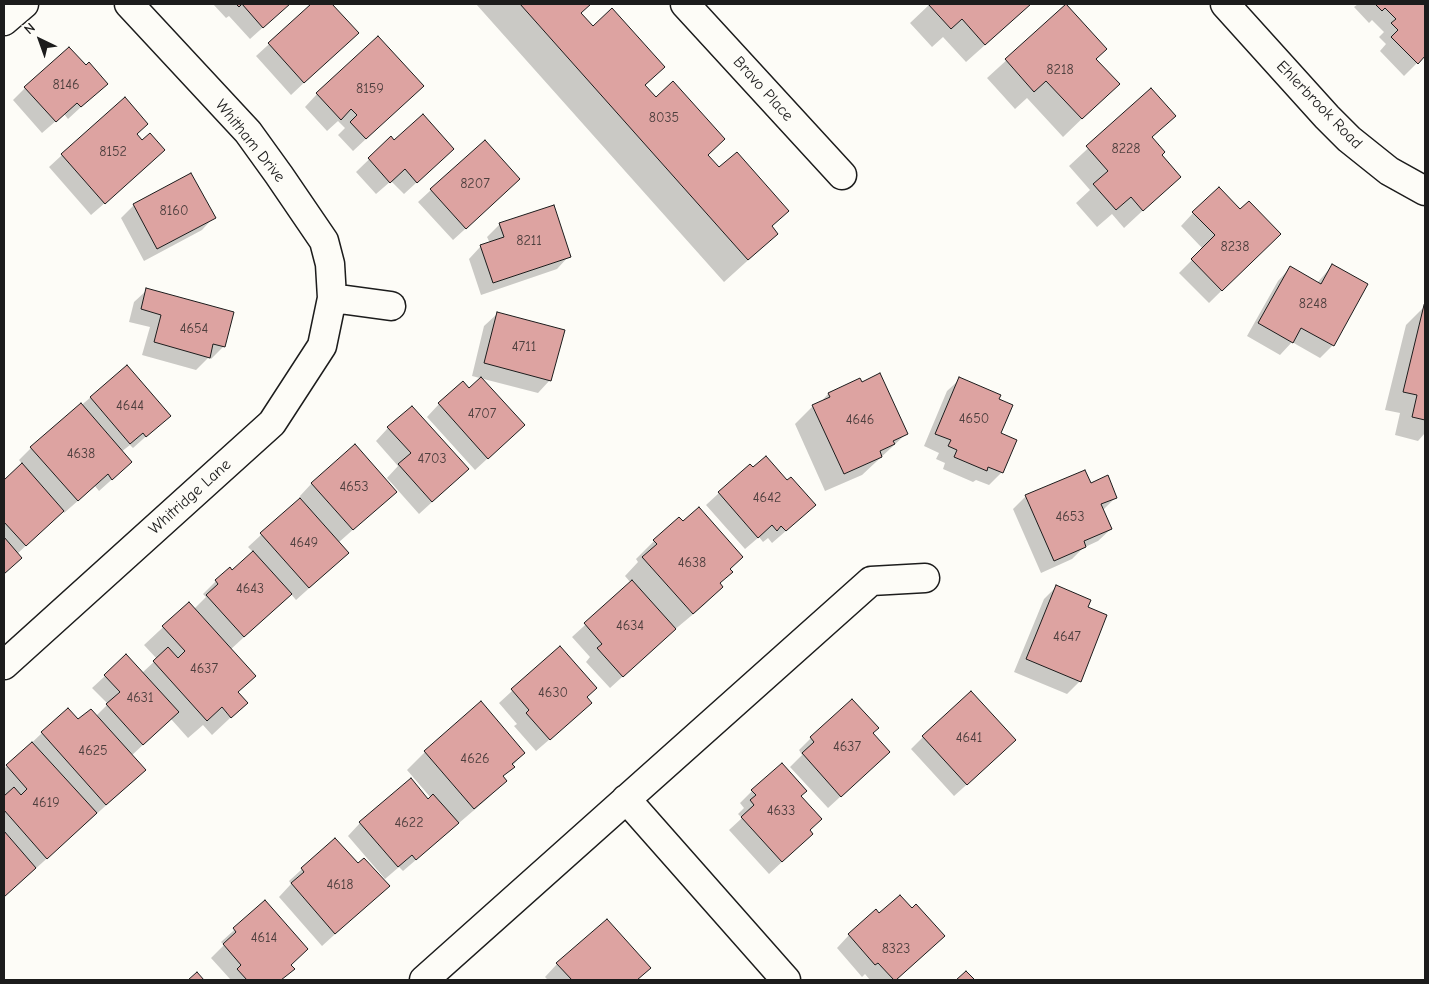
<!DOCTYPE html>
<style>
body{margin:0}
#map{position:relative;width:1429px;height:984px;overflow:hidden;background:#fdfcf7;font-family:"Comic Neue",sans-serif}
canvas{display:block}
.frame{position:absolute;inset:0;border:5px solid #1c1c1c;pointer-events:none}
.north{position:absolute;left:15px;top:15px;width:50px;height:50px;-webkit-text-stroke:4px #fdfcf7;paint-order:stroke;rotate:318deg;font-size:14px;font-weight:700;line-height:20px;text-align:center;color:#1c1c1c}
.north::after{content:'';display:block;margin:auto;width:18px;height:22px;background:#1c1c1c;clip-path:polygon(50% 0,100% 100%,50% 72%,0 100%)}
</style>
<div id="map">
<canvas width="1429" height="984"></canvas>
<div class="frame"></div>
<div class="north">N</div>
</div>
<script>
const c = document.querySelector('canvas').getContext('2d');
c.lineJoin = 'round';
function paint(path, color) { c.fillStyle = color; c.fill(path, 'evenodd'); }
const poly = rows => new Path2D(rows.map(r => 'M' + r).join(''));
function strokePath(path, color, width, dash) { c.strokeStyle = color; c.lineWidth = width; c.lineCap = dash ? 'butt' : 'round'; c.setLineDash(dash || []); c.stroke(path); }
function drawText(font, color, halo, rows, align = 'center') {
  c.font = font + ' "Comic Neue",sans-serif'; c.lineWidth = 4; c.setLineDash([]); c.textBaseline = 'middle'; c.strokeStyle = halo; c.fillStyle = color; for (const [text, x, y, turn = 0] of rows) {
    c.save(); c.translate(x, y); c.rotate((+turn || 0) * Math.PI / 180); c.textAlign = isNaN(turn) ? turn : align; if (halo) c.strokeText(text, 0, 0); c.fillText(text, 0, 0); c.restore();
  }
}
const shadow = poly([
 [213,4,289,4,250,39,229,16,226,18],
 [313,4,330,4,357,33,291,95,256,56],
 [476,4,590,4,580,14,592,28,663,67,645,86,777,234,724,282],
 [930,4,1031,4,966,62,943,37,932,47,910,23],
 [1358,4,1425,4,1425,55,1404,76,1380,51,1386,44,1379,37,1384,32,1372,20,1369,23,1354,7],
 [1066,6,1095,59,1118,84,1063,137,1027,98,1015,109,987,78],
 [86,67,107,83,68,119,64,114,42,133,13,100,25,88],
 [1151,90,1174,116,1151,138,1160,155,1179,177,1124,228,1112,214,1097,227,1076,203,1090,190,1069,166],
 [317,94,410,98,353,151,338,135,345,128,338,121,327,131,305,107],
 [391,138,394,142,440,161,404,194,391,181,376,194,356,172],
 [62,155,151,163,91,215,49,167],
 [431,190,506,192,453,240,418,202],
 [134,205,214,217,202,230,144,261,121,218],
 [1240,210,1279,234,1209,303,1179,273,1203,249,1181,226,1193,213],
 [500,224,569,256,557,269,481,295,469,259,481,246,490,243,487,237],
 [1332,266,1333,345,1320,358,1292,342,1280,355,1247,336,1278,281,1290,268,1317,283],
 [147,290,224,346,211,359,208,358,196,370,142,355,150,327,129,322,134,302],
 [1424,307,1425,307,1425,433,1418,441,1395,435,1400,413,1385,410,1406,325],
 [497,314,550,380,538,393,472,376,484,326],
 [960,379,998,400,1002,472,989,485,976,480,973,482,943,469,945,463,936,459,939,453,924,446,947,391],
 [828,394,906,434,862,475,825,491,795,424,813,406,819,404],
 [91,397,169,416,133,448,130,445,121,452,118,474,99,491,95,486,64,513,63,511,17,554,21,557,4,574,4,482,22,464,19,460,31,448],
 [439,404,511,437,475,470,427,417],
 [388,428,454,482,419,514,387,478,398,466,376,441],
 [312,483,382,504,338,543,335,565,296,600,291,594,230,650,254,676,237,693,246,703,212,735,203,725,188,738,171,719,131,756,131,783,4,897,4,769,42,733,96,716,108,704,92,688,105,676,142,673,157,659,144,645,189,603,194,609,206,597,203,594,216,581,229,569,232,571,253,552,248,547,301,498,300,496],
 [1090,484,1116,497,1103,510,1111,529,1098,541,1083,548,1072,559,1041,573,1013,509,1026,496],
 [719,493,802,517,772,543,768,538,763,542,759,537,745,549,706,505],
 [654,541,729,569,719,584,722,587,703,606,673,631,610,688,586,662,590,657,572,637,631,583,625,576,638,562,636,559],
 [1056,587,1086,608,1080,681,1067,694,1014,672,1044,599],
 [560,647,578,715,536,751,514,726,517,724,499,703],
 [923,737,1002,753,954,796,911,749],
 [811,738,876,764,828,808,790,767,802,755,799,750],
 [425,752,524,753,502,777,505,781,487,799,403,871,399,867,385,879,348,836,360,823,428,800,431,798,407,770],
 [752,791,799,796,808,830,812,834,769,874,729,830,742,818,738,814,744,808,740,803],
 [335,839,358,865,388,886,322,946,279,897,291,884,289,881],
 [265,902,290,966,293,969,281,980,228,980,230,979,211,958,224,945,221,942],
 [849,935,931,949,896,980,870,980,865,974,862,977,837,948],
 [557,964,649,968,637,980,548,980,545,977]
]);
const building = poly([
 [236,4,290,4,263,28,242,4,239,7,236,4],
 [311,4,332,4,359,33,304,83,268,43,311,4],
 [520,4,591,4,581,13,593,26,612,8,665,67,645,85,656,97,673,81,725,139,708,155,719,167,737,152,789,211,772,226,778,234,748,260,520,4],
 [928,4,1031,4,985,45,962,19,951,29,928,4],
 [1066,4,1107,49,1096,59,1120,84,1082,119,1046,81,1034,92,1005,59,1066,4],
 [1375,4,1425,4,1425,56,1418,64,1391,37,1398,30,1391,23,1396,19,1385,8,1382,11,1375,4],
 [378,36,424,86,366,139,350,122,357,115,351,109,341,120,316,93,378,36],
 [69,47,86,65,89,62,108,84,81,107,77,103,56,122,24,87,69,47],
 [1151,88,1176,116,1152,137,1165,152,1162,155,1181,177,1143,211,1131,197,1116,210,1093,184,1108,171,1086,146,1151,88],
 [125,97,148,124,137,134,142,140,150,133,165,150,105,204,61,154,125,97],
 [423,114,454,149,417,183,405,169,390,183,368,158,391,136,394,140,423,114],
 [485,140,520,179,466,229,430,189,485,140],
 [191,173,216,218,157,249,133,204,191,173],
 [1219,187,1240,209,1249,201,1281,234,1222,291,1191,259,1215,235,1192,212,1219,187],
 [554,205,571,257,493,283,480,245,504,237,499,223,554,205],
 [1332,264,1368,284,1334,346,1301,328,1293,343,1258,323,1290,266,1321,284,1332,264],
 [146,288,234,312,225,347,213,344,210,358,154,342,161,315,141,309,146,288],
 [1424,305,1425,306,1425,420,1412,417,1417,395,1403,392,1424,305],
 [497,312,565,330,551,381,484,363,497,312],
 [127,365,171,416,146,437,143,433,130,444,90,397,127,365],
 [880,373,908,434,893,441,895,444,880,451,882,457,844,474,812,405,830,397,828,393,860,378,862,382,880,373],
 [481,377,525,425,488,459,438,403,463,381,469,388,481,377],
 [959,377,1001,395,999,399,1013,405,1001,433,1017,440,1003,473,988,467,987,471,954,457,957,450,948,446,951,440,935,434,959,377],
 [81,403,132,462,112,480,108,474,78,501,30,447,81,403],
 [412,406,469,469,432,502,398,464,411,453,387,427,412,406],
 [355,444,397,492,353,530,311,483,355,444],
 [766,456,787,480,791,477,816,505,786,531,781,526,777,531,772,525,758,538,718,492,750,464,753,467,766,456],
 [22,463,64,511,26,546,4,522,4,480,22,463],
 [1085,470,1091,483,1108,475,1117,498,1101,504,1112,529,1084,541,1086,547,1054,561,1025,495,1085,470],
 [300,498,349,553,309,588,260,533,300,498],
 [699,507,743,557,730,569,733,572,720,583,723,587,693,614,642,557,657,544,653,540,679,517,683,521,699,507],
 [4,537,22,558,4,574,4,537],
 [253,551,292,594,244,637,206,595,218,584,215,580,230,567,232,570,253,551],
 [632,580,676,629,623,677,597,648,602,644,584,623,632,580],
 [1056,585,1091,600,1088,607,1107,615,1081,682,1026,659,1056,585],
 [189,602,256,676,238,692,248,703,231,718,222,707,207,721,153,661,168,647,178,658,185,651,162,626,189,602],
 [560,646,597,688,587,697,592,703,550,740,526,713,529,710,511,689,560,646],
 [126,654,179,712,143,745,106,704,120,692,104,675,126,654],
 [971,691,1016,740,967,785,922,736,971,691],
 [852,699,879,728,873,733,890,752,841,797,802,753,814,742,810,737,852,699],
 [481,701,525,753,512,764,515,767,503,776,507,781,474,809,424,751,481,701],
 [68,708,78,719,91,709,146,770,106,805,41,732,68,708],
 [32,742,97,813,47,859,4,810,4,796,14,787,21,795,27,789,6,765,32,742],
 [782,763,807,791,801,796,822,819,810,830,813,834,782,862,741,817,754,805,750,800,756,795,751,790,782,763],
 [411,778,428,799,433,794,459,823,416,860,412,855,398,867,359,822,411,778],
 [4,831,36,868,4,897,4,831],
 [335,838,358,863,364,858,390,886,335,934,291,883,304,872,301,868,335,838],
 [900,895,912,908,916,904,945,936,896,980,894,980,878,963,875,965,848,934,876,909,879,913,900,895],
 [265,900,308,949,291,965,295,969,281,980,247,980,237,969,241,965,223,944,236,932,233,928,265,900],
 [607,919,651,968,637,980,572,980,556,963,607,919],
 [966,971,975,980,956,980,966,971],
 [197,972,204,980,188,980,197,972]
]);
const street = poly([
 [685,4,842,175],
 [1225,4,1327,117,1349,139,1389,171,1425,191],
 [4,21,24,4],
 [332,298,391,306],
 [4,665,272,423,322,346,332,298,330,264,324,241,279,175,248,132,129,4],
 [626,799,786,980],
 [424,980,871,581,925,578]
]);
const numberNames = [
 ["8218",1060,70],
 ["8146",66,85],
 ["8159",370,89],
 ["8035",664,118],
 ["8228",1126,149],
 ["8152",113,152],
 ["8207",475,184],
 ["8160",174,211],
 ["8211",529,241],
 ["8238",1235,247],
 ["8248",1313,304],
 ["4654",194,329],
 ["4711",524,347],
 ["4644",130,406],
 ["4707",482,414],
 ["4650",974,419],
 ["4646",860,420],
 ["4638",81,454],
 ["4703",432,459],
 ["4653",354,487],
 ["4642",767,498],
 ["4653",1070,517],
 ["4649",304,543],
 ["4638",692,563],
 ["4643",250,589],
 ["4634",630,626],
 ["4647",1067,637],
 ["4637",204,669],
 ["4630",553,693],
 ["4631",140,698],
 ["4641",969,738],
 ["4637",847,747],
 ["4625",93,751],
 ["4626",475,759],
 ["4619",46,803],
 ["4633",781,811],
 ["4622",409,823],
 ["4618",340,885],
 ["4614",264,938],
 ["8323",896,949]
];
const streetNames = [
 ["Bravo Place",763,89,48],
 ["Ehlerbrook Road",1319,105,46],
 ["Whitham Drive",250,141,51],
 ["Whitridge Lane",190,497,-42]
];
paint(shadow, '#0003');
paint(building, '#dda3a1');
strokePath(building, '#1c1c1c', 1);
strokePath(street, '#1c1c1c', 31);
strokePath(street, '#fdfcf7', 28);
drawText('14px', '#4c3e3d', null, numberNames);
drawText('16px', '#1c1c1c', '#fdfcf7', streetNames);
</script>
